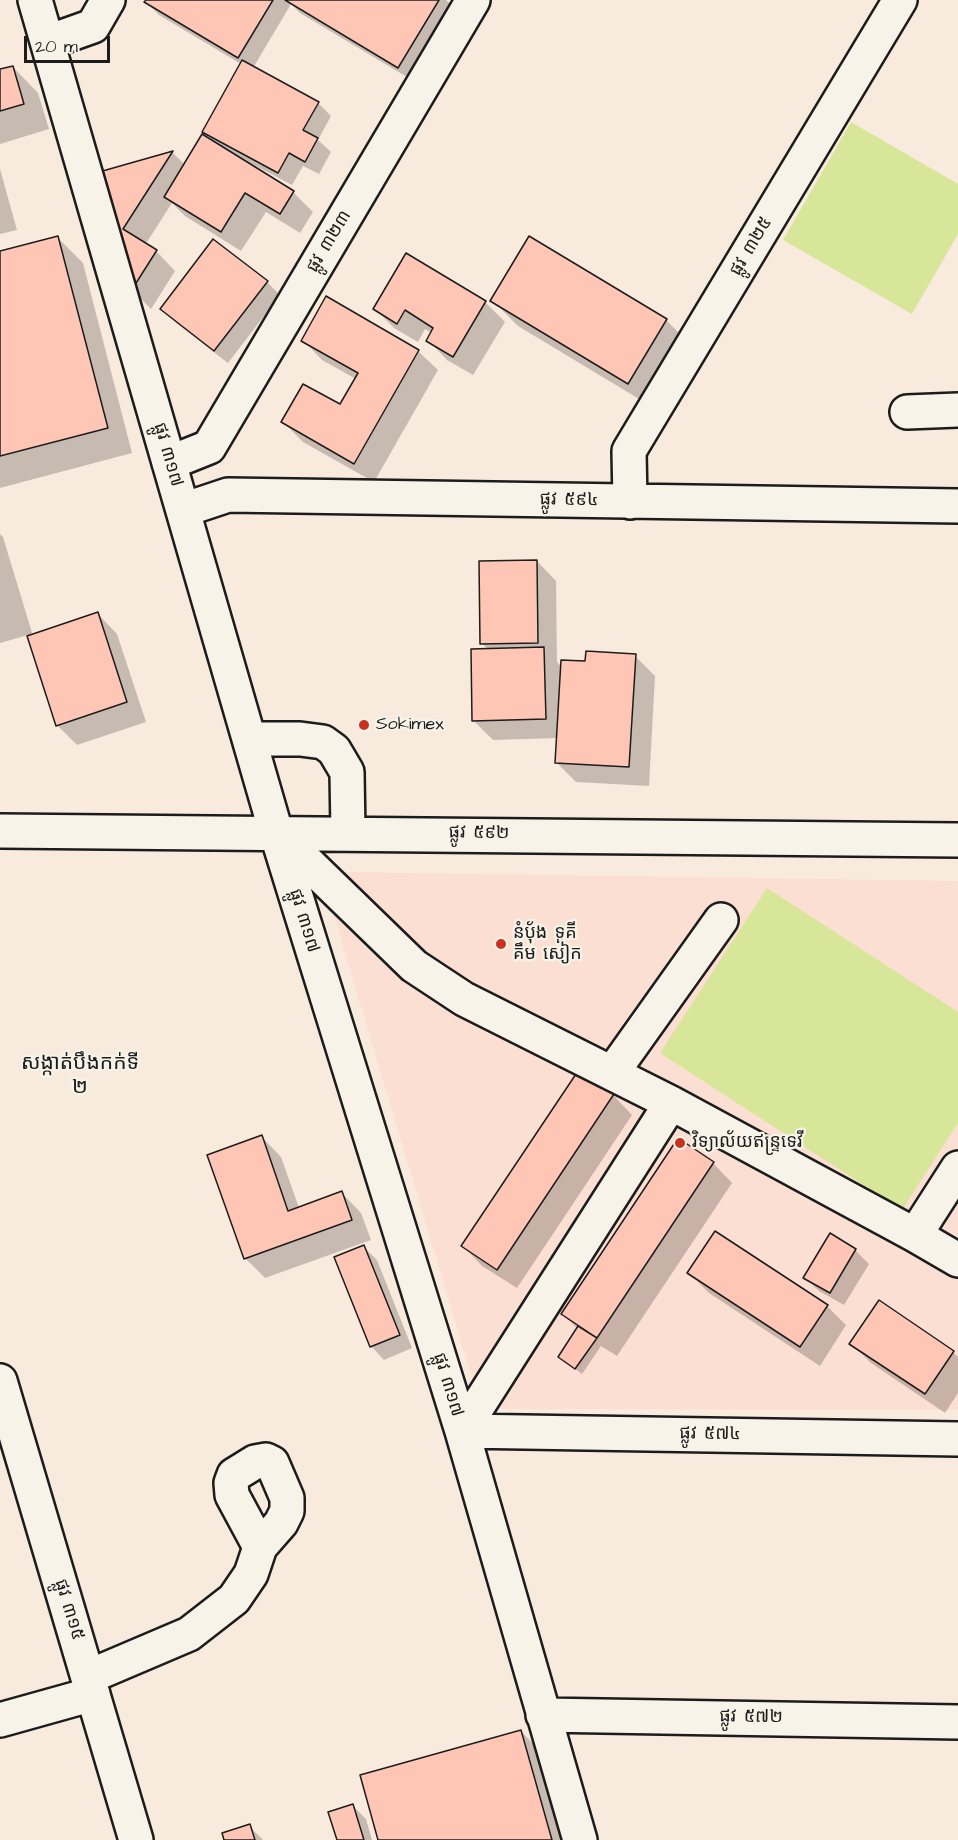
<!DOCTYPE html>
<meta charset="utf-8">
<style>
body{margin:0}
#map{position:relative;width:958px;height:1840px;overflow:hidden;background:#f9eade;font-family:"Architects Daughter",sans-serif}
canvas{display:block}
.scale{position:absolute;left:24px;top:36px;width:86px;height:27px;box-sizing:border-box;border:3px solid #1c1c1c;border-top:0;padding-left:8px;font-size:18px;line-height:21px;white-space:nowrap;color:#1c1c1c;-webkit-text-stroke:4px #f7f3e8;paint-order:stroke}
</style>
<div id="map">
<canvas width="958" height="1840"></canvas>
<div class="scale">20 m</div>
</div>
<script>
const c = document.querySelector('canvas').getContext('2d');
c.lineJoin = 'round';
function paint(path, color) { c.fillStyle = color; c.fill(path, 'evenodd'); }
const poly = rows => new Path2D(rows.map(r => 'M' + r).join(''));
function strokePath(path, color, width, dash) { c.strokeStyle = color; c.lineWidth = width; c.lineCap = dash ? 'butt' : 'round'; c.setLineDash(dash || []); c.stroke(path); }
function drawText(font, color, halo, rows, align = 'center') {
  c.font = font + ' "Architects Daughter","Noto Sans Khmer",sans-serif'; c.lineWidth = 4.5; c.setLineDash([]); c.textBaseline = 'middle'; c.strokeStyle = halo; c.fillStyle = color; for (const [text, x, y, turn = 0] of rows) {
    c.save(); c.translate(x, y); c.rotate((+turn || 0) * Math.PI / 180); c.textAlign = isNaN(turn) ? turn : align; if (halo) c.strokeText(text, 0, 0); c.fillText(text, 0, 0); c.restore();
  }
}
const built = poly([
 [341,872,958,881,958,1410,500,1409,476,1392,327,893]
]);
const green = poly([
 [851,122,958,184,958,234,912,314,783,240],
 [767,888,958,1012,958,1123,902,1210,660,1053]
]);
const shadow = poly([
 [147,0,446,0,455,8,412,80,300,13,291,4,253,68,318,103,331,116,318,140,331,152,319,174,303,166,292,185,252,164,251,166,293,192,313,212,300,233,266,212,241,251,185,216,172,203,145,245,156,251,175,271,151,309,132,290,101,173,173,153,185,165,216,143,204,132,241,64,159,15,146,2],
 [13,67,38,93,49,129,0,144,0,71],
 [0,169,17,230,0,234],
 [57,237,83,263,132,453,0,488,0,253],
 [267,282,280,295,228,363,175,322,162,309],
 [492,300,666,320,691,345,654,408,518,326],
 [485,302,505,322,473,375,447,360,428,340,432,333,425,329,418,342,394,328,374,308],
 [303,340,418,351,438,370,374,482,303,442,283,422,340,406,356,379,322,360],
 [0,534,3,537,33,636,98,614,117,634,146,722,77,745,57,725,28,635,0,643],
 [537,561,556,581,557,662,562,667,635,656,655,676,649,786,576,782,556,762,558,738,493,740,473,720,488,650,482,643],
 [613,1095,632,1115,517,1288,482,1266,463,1246],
 [262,1137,281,1157,299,1208,342,1193,361,1213,371,1240,265,1278,245,1258],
 [713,1163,732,1183,617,1356,601,1346,582,1374,559,1357,578,1329,562,1314],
 [830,1235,855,1250,869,1264,844,1305,819,1291,805,1278],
 [364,1247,377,1260,412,1348,384,1360,371,1346],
 [689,1273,827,1306,846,1325,820,1366,709,1293],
 [851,1343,953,1352,958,1357,958,1393,945,1413,871,1363],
 [521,1731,546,1757,569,1840,380,1840],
 [352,1805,366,1819,372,1840,338,1840],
 [249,1826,263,1840,225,1840]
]);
const building = poly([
 [146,0,273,0,238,58,144,2,146,0],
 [285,0,439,0,398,68,285,0],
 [242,60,319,102,303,130,318,138,305,162,289,153,278,173,202,132,242,60],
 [13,66,24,104,0,111,0,69,13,66],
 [202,134,294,191,280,214,245,193,221,232,164,197,202,134],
 [173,151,123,229,157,250,131,291,99,172,173,151],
 [58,236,108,428,0,456,0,251,58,236],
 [529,236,667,319,628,384,490,301,529,236],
 [213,239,268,281,214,351,160,309,213,239],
 [406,253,486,301,453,357,426,341,433,328,405,310,397,324,373,309,406,253],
 [326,296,419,350,354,464,281,422,303,384,340,404,358,373,301,341,326,296],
 [537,560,538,643,480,644,479,561,537,560],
 [98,612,127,702,56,726,27,636,98,612],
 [544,647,546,719,472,721,471,649,544,647],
 [586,651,636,654,629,767,555,763,561,660,585,661,586,651],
 [578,1071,614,1094,497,1270,461,1246,578,1071],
 [262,1135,288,1211,342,1191,352,1220,244,1259,207,1155,262,1135],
 [678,1138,714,1162,597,1338,561,1314,678,1138],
 [715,1231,828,1305,800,1347,687,1273,715,1231],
 [830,1233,856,1249,830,1293,803,1278,830,1233],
 [364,1245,400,1335,370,1347,334,1257,364,1245],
 [879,1300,954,1351,925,1394,849,1344,879,1300],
 [578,1326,597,1338,575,1369,558,1357,578,1326],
 [521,1730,552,1840,378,1840,360,1775,521,1730],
 [353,1804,364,1840,337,1840,328,1812,353,1804],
 [250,1824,255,1840,224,1840,222,1833,250,1824]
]);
const minor = poly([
 [35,0,276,832,462,1431,580,1840],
 [48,42,93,26,108,0],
 [907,412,958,410],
 [169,463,209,447,473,0],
 [630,502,629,451,900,0],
 [183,510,228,495,958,506],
 [249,739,300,739,323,742,334,750,347,772,348,833],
 [0,831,958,840],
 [278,834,414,966,464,999,671,1103,915,1235,958,1260],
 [612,1073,721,920],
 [915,1235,958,1168],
 [0,1381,136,1840],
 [462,1431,958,1439],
 [462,1431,671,1103],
 [88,1677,189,1634,234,1599,251,1574,260,1547,281,1523,287,1511,287,1498,272,1463,266,1460,255,1462,234,1475,231,1483,232,1495,260,1547],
 [543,1715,958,1722],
 [0,1720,93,1694]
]);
const markers = [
 [364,725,6,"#c8321e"],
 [501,944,6,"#c8321e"],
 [680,1143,6,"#c8321e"]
];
const streetNames = [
 ["ផ្លូវ ៣២៣",330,242,-59],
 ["ផ្លូវ ៣២៥",752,247,-59],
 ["ផ្លូវ ៣១៧",167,455,74],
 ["ផ្លូវ ៥៩៤",569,501,1],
 ["ផ្លូវ ៥៩២",479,834,1],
 ["ផ្លូវ ៣១៧",303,921,73],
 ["ផ្លូវ ៣១៧",447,1385,73],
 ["ផ្លូវ ៥៧៤",710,1435,1],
 ["ផ្លូវ ៣១៥",68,1610,73],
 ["ផ្លូវ ៥៧២",751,1718,1]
];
const poiNames = [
 ["Sokimex",376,725],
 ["នំប៉័ង ទួគី",513,934],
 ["គឹម សៀក",513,955],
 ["វិទ្យាល័យឥន្រ្ទទេវី",692,1143]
];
const quarterNames = [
 ["សង្កាត់បឹងកក់ទី",80,1065],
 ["២",80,1089]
];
paint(built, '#fbdfd2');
paint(green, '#d8e699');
paint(shadow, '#0003');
paint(building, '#ffc6b5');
strokePath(building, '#1c1c1c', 1.5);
strokePath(minor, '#1c1c1c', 38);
strokePath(minor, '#f7f3e8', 33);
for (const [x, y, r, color] of markers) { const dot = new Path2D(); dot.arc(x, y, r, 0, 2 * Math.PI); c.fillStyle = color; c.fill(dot); strokePath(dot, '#f7f3e8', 2); }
drawText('18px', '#1c1c1c', '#f7f3e8', streetNames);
drawText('18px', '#1c1c1c', '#f7f3e8', poiNames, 'left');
drawText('21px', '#1c1c1c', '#f7f3e8', quarterNames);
</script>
